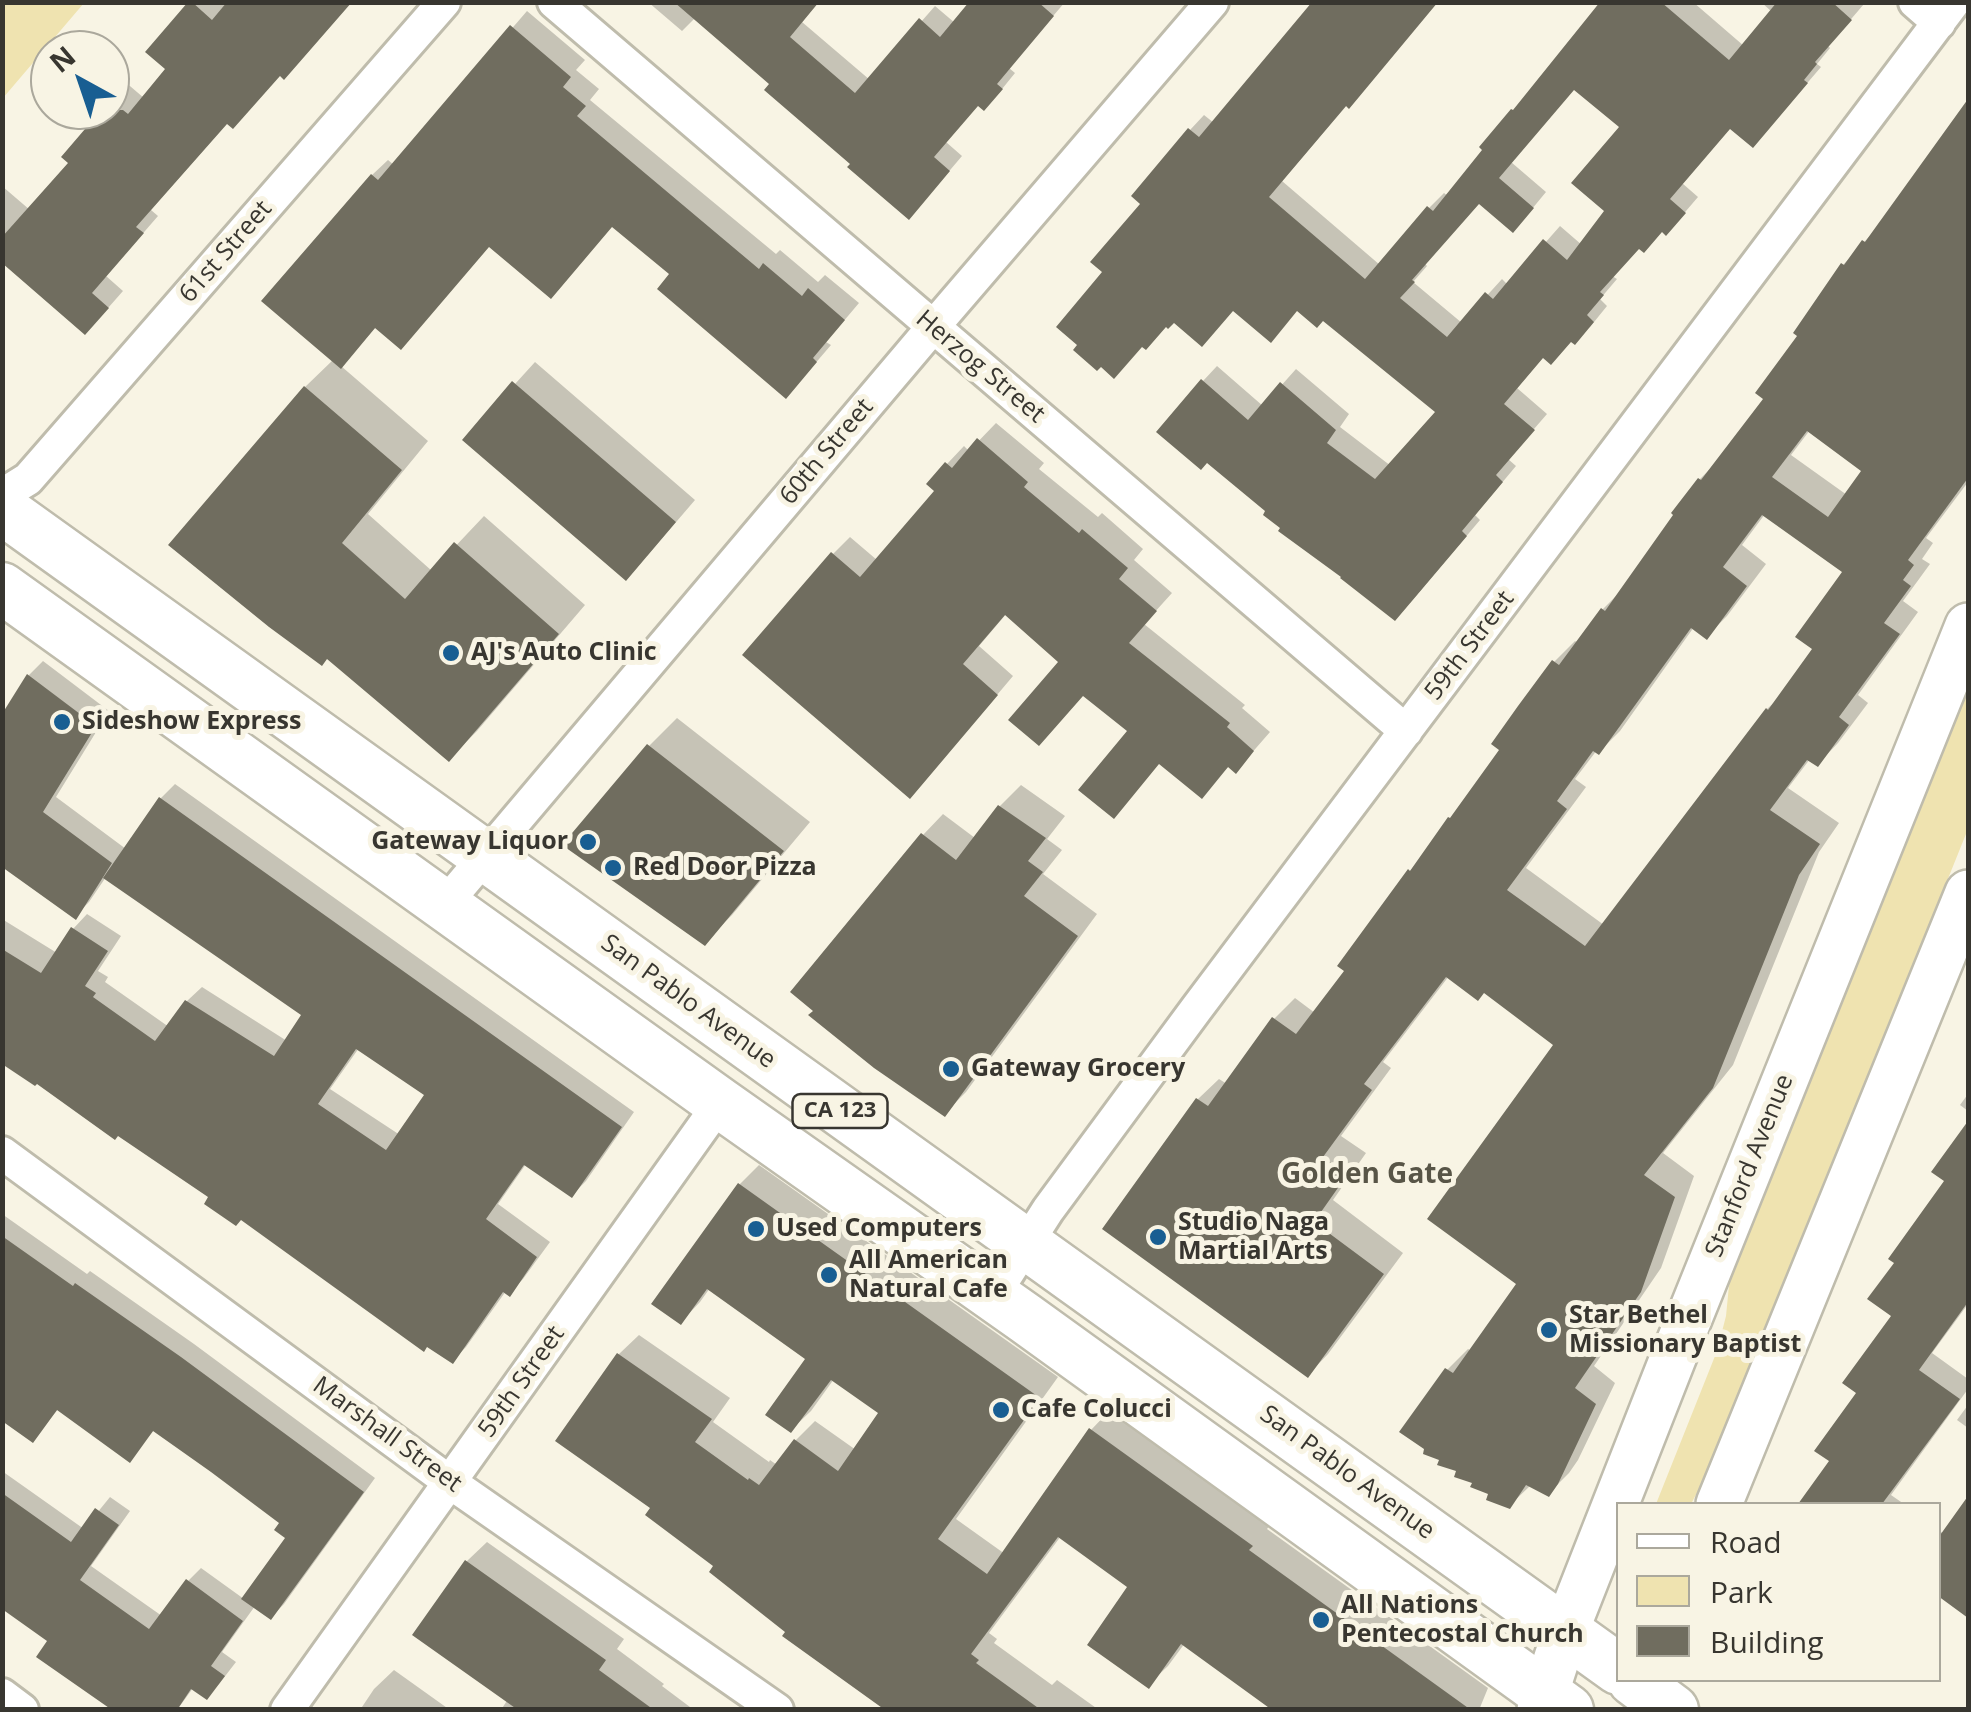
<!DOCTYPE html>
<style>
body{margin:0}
#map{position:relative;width:1971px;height:1712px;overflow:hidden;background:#f8f4e4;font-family:"Open Sans",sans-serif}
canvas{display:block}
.frame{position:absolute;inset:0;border:5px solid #383630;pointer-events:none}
.legend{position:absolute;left:1616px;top:1502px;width:325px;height:180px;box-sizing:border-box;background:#f8f4e4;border:2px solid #aba89c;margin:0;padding:12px 18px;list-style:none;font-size:30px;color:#383630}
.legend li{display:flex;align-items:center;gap:20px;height:50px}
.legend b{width:50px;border:2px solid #aba89c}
.north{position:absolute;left:30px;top:30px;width:100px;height:100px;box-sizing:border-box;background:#f8f4e4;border:2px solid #aba89c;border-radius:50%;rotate:320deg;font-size:28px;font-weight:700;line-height:40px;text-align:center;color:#383630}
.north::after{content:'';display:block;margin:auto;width:35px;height:45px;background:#185e92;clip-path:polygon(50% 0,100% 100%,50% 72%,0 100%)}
</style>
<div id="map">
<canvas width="1971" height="1712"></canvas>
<div class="frame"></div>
<ul class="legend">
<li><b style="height:12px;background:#fff"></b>Road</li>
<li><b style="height:28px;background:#efe3b0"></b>Park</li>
<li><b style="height:28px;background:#706d5f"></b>Building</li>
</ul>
<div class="north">N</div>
</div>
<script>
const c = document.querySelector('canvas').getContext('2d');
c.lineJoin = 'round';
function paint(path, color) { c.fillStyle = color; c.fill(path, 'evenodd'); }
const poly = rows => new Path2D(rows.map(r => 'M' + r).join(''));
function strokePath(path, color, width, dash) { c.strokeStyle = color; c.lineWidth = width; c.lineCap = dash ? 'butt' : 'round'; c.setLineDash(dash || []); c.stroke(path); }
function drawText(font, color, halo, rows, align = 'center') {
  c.font = font + ' "Open Sans",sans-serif'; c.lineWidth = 10; c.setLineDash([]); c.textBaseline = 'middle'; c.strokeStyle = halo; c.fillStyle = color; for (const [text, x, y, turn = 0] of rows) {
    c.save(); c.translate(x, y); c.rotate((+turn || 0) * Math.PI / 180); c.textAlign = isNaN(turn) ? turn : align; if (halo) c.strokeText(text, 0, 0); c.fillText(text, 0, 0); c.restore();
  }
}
const green = poly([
 [3,2,84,3,3,98,2,3],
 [1968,668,1968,829,1713,1462,1691,1504,1656,1504,1717,1351,1726,1316,1731,1265]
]);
const shadow = poly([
 [192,2,225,2,281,74,228,122,151,210,158,216,106,276,123,291,101,316,2,260,2,186,30,210,72,163,89,129,68,110,110,110,110,69,144,98,168,69],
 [648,2,818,2,802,22,870,80,935,6,955,23,972,2,1065,2,1009,68,1015,73,998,94,979,104,946,142,962,156,923,202,853,163,772,84,695,18,682,31],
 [1611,2,1693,2,1744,46,1772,12,1761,2,1864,4,1828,46,1830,48,1817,64,1821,67,1767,130,1731,126,1682,183,1698,197,1680,218,1640,246,1612,276,1617,279,1600,299,1607,306,1590,327,1544,356,1517,388,1547,414,1508,459,1516,466,1475,515,1480,520,1410,603,1284,528,1269,511,1203,381,1217,366,1263,406,1296,369,1349,414,1340,427,1391,466,1438,411,1324,318,1298,309,1234,308,1174,320,1105,272,1143,203,1190,130,1204,115,1214,123,1348,104,1282,181,1380,265,1429,208,1444,193,1448,196],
 [1575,88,1623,126,1607,211,1582,245,1560,226,1508,285,1502,279,1462,323,1413,282,1427,266,1425,264,1480,202,1527,215,1546,192,1511,162],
 [527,11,585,60,576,70,599,89,590,100,776,254,780,250,818,282,825,275,859,303,826,342,831,345,801,380,614,225,490,245,377,326,341,366,428,441,368,514,432,571,484,516,585,605,477,731,449,759,328,656,305,387,334,359,372,175,388,160,394,165],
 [1968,103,1968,482,1926,538,1933,543,1922,559,1930,564,1903,601,1918,612,1858,695,1868,703,1838,743,1818,764,1810,759,1788,788,1839,823,1819,852,1733,1065,1663,1153,1694,1176,1661,1268,1594,1366,1615,1383,1578,1460,1569,1473,1548,1494,1531,1485,1509,1506,1491,1492,1447,1370,1468,1349,1472,1351,1520,1283,1557,1044,1485,990,1449,976,1383,1062,1391,1068,1341,1136,1366,1153,1333,1200,1403,1253,1328,1354,1308,1375,1106,1229,1198,1099,1219,1079,1227,1084,1274,1019,1295,998,1315,1013,1347,971,1410,871,1462,806,1502,749,1554,662,1575,641,1578,643,1603,609,1624,588,1700,479,1722,457,1766,398,1843,265,1879,226],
 [1810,430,1865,471,1847,495,1791,455],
 [1765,514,1846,571,1815,648,1782,695,1767,709,1604,925,1526,868,1586,787,1575,779,1597,750,1599,752,1620,731,1694,627,1707,636,1727,616,1766,564,1742,545],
 [535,362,695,500,647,556,465,439],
 [996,423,1044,463,1039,469,1098,517,1102,513,1143,549,1134,560,1172,593,1144,624,1245,705,1242,708,1270,732,1236,771,1230,765,1202,795,1131,730,1062,661,1007,613,979,646,1013,676,927,778,833,554,850,537,877,560,937,491,947,464,964,446,969,451],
 [43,661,109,711,56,797,126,849,161,798,175,784,634,1112,586,1181,572,1195,526,1164,498,1204,550,1242,523,1279,509,1293,506,1291,466,1347,452,1361,211,1197,2,1041,2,919,57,953,73,929,87,914,121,936,98,971,108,977,105,982,169,1027,187,1001,202,987,287,1041,305,1015,106,877,89,902,75,916,10,869,29,675],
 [359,1048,427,1095,400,1135,330,1089],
 [677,718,810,822,732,915,704,943,565,845,649,746],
 [1021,785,1065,816,1047,839,1062,850,1043,874,1097,914,966,1092,945,1113,923,835,943,814,975,838,1000,806],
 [1968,1094,1968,1111,1960,1105],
 [1968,1125,1968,1304,1932,1353,1968,1379,1968,1389,1891,1495,1904,1504,1801,1504,1833,1461,1894,1315,1897,1263,1947,1180,1934,1171],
 [759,1165,1058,1377,956,1519,1005,1554,1091,1430,1110,1410,1270,1525,1267,1529,1488,1688,1479,1710,1276,1710,1185,1643,1168,1666,1148,1685,1131,1587,1061,1536,989,1633,997,1639,994,1643,1052,1685,1057,1680,1099,1710,889,1710,789,1631,653,1508,559,1441,619,1354,639,1335,730,1398,713,1422,769,1462,770,1460,777,1465,795,1441,815,1421,856,1450,881,1412,834,1379,811,1411,791,1430,809,1358,710,1288,700,1302,681,1322,740,1184],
 [2,1214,87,1274,90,1271,194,1344,375,1478,284,1604,271,1617,255,1606,222,1652,236,1662,219,1684,206,1697,193,1688,177,1710,116,1710,50,1640,2,1606,2,1471,84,1529,110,1497,130,1511,91,1566,162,1616,188,1581,201,1568,244,1599,288,1537,283,1523,155,1429,129,1460,59,1408,33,1440,2,1418],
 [1968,1405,1968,1428,1957,1420],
 [1968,1500,1968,1615,1938,1593,1938,1530,1944,1534],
 [487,1542,624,1639,617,1649,664,1684,662,1686,694,1710,501,1710,508,1699,416,1634,467,1561],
 [394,1670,450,1710,360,1710,374,1689]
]);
const building = poly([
 [188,2,192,2,212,20,227,2,352,2,284,80,280,76,233,129,227,124,136,227,144,233,92,293,109,308,85,335,2,263,2,237,68,163,61,157,85,129,64,110,123,110,128,114,165,69,145,52],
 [674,2,819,2,790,37,855,93,919,18,940,37,969,2,1038,2,1054,16,997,84,1003,89,984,111,978,106,934,157,950,171,909,220,847,167,850,164,764,90,769,84],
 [1312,2,1438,2,1349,109,1346,106,1269,197,1365,279,1427,206,1433,211,1482,150,1479,147,1511,109,1513,110,1600,2,1661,2,1729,60,1777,2,1832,2,1852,20,1815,62,1817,64,1804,80,1808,83,1753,148,1730,129,1670,199,1686,213,1666,236,1662,232,1644,253,1639,249,1600,292,1604,295,1587,315,1594,322,1575,345,1571,342,1551,365,1543,358,1504,404,1535,430,1496,475,1503,482,1462,531,1467,536,1395,621,1340,578,1341,577,1278,531,1280,528,1263,515,1265,511,1207,463,1201,470,1156,432,1201,379,1248,420,1280,382,1336,430,1327,443,1375,479,1435,412,1323,321,1317,328,1297,311,1271,343,1233,311,1202,347,1174,323,1168,329,1166,327,1146,350,1142,347,1114,379,1101,367,1097,371,1073,350,1077,345,1056,327,1102,272,1090,262,1140,204,1131,196,1188,128,1199,137],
 [1574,90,1619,127,1571,183,1604,211,1567,260,1543,239,1493,299,1485,292,1447,337,1400,298,1415,282,1412,280,1479,204,1513,233,1534,208,1499,178],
 [510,25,571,77,563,87,586,106,577,116,759,269,763,263,802,296,808,288,845,320,813,358,817,362,786,399,657,289,669,274,612,227,551,299,489,247,401,350,375,328,341,369,261,301,371,174,378,180],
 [1968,99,1968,478,1908,560,1914,565,1903,580,1911,586,1884,623,1900,634,1839,717,1849,725,1818,767,1807,760,1770,810,1820,844,1799,875,1713,1088,1644,1175,1675,1197,1641,1292,1575,1388,1596,1404,1558,1484,1549,1497,1526,1485,1510,1509,1486,1500,1488,1494,1470,1487,1472,1483,1454,1477,1456,1471,1437,1465,1439,1460,1423,1454,1424,1449,1399,1432,1445,1368,1453,1373,1516,1284,1427,1219,1553,1045,1484,993,1478,1001,1446,977,1364,1084,1372,1090,1323,1157,1347,1175,1314,1222,1384,1274,1308,1378,1102,1229,1196,1098,1208,1106,1272,1017,1296,1034,1344,971,1337,966,1408,869,1410,871,1448,817,1450,818,1499,750,1491,744,1518,706,1552,660,1559,665,1601,608,1605,611,1673,515,1671,513,1698,478,1701,480,1763,399,1755,393,1797,336,1793,333,1841,263,1844,265,1862,240,1865,242],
 [1807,431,1861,471,1828,517,1772,477],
 [1762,515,1842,572,1795,637,1812,649,1768,710,1766,708,1585,946,1507,890,1567,809,1557,801,1593,751,1599,755,1691,628,1707,640,1747,586,1723,567],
 [512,381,676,522,626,581,462,440],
 [304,386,402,470,342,543,405,599,454,542,559,634,449,762,327,659,322,666,269,627,168,545],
 [977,438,1028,482,1024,487,1079,533,1082,529,1128,568,1119,579,1157,611,1129,643,1230,723,1227,727,1254,751,1236,774,1228,767,1202,799,1159,764,1114,819,1078,790,1127,731,1083,696,1039,746,1008,720,1058,662,1005,615,963,664,998,695,910,799,742,655,831,552,860,577,934,491,926,484,945,462,952,468],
 [27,674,96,726,43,812,112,863,76,920,2,867,2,714],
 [647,744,784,851,705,946,562,845],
 [159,797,622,1127,572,1198,524,1165,486,1219,537,1257,510,1297,503,1292,453,1364,427,1347,424,1352,241,1220,236,1226,204,1204,208,1197,118,1136,115,1140,37,1084,35,1086,2,1064,2,949,41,973,71,927,108,951,85,986,96,993,93,997,155,1041,185,1000,274,1056,301,1015,103,878],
 [356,1049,424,1095,386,1150,318,1104],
 [998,805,1046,838,1028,861,1043,872,1024,896,1078,936,945,1117,874,1068,808,1015,813,1011,790,992,921,833,956,860],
 [1968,1121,1968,1302,1919,1370,1960,1399,1882,1504,1798,1504,1829,1461,1814,1451,1856,1393,1842,1383,1891,1316,1867,1299,1894,1263,1888,1259,1944,1181,1931,1172],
 [738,1183,1040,1398,938,1539,987,1574,1089,1428,1253,1546,1249,1550,1471,1710,1272,1710,1181,1644,1149,1689,1087,1645,1127,1587,1058,1537,971,1654,979,1660,976,1663,1041,1710,885,1710,782,1636,785,1632,709,1572,713,1566,645,1515,650,1508,555,1441,617,1353,712,1419,695,1442,748,1480,749,1478,759,1485,794,1439,838,1471,878,1413,831,1380,791,1433,765,1415,805,1359,707,1289,681,1325,651,1304],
 [2,1236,73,1286,75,1283,181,1357,364,1492,271,1620,241,1599,285,1538,274,1530,279,1523,211,1472,153,1431,130,1463,57,1410,33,1443,2,1421],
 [2,1493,71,1542,95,1508,119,1525,80,1580,149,1629,186,1579,243,1621,211,1666,225,1676,207,1700,191,1689,177,1710,112,1710,36,1657,47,1641,2,1609],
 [1968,1496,1968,1618,1938,1596,1938,1538],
 [465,1560,606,1660,599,1670,654,1710,518,1710,412,1635]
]);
const street = poly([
 [554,2,1406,731],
 [1915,2,1939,23],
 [2,495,28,479,444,2],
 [445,904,933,327,1212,2],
 [2,1153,451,1483,777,1710],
 [993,1296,1048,1210,1197,1008,1954,2],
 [2,1695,22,1710],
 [287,1710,720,1103]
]);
const secondary = poly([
 [1719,1504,1968,893],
 [1540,1710,1566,1630,1673,1358,1968,626]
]);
const primary = poly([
 [2,509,1618,1669],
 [2,588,720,1103,1025,1318,1568,1710],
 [1633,1680,1673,1710]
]);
const markers = [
 [451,653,10,"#185e92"],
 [62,722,10,"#185e92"],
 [588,842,10,"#185e92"],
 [613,868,10,"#185e92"],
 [951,1069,10,"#185e92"],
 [756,1229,10,"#185e92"],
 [1158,1237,10,"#185e92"],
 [829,1275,10,"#185e92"],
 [1549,1330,10,"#185e92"],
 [1001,1410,10,"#185e92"],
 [1321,1620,10,"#185e92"]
];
const shields = [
 [840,1111,95]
];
const shieldNames = [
 ["CA 123",840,1111]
];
const streetNames = [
 ["61st Street",226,252,-49],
 ["Herzog Street",980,367,40],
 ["60th Street",827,452,-50],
 ["59th Street",1470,646,-53],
 ["San Pablo Avenue",688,1002,36],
 ["Stanford Avenue",1750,1166,-68],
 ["59th Street",522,1382,-55],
 ["Marshall Street",387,1435,36],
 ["San Pablo Avenue",1347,1473,36]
];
const poiNames = [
 ["AJ's Auto Clinic",471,653],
 ["Sideshow Express",82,722],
 ["Gateway Liquor",568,842,"right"],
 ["Red Door Pizza",633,868],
 ["Gateway Grocery",971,1069],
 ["Studio Naga",1178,1223],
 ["Martial Arts",1178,1252],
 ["Used Computers",776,1229],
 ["All American",849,1261],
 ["Natural Cafe",849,1290],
 ["Star Bethel",1569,1316],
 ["Missionary Baptist",1569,1345],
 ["Cafe Colucci",1021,1410],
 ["All Nations",1341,1606],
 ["Pentecostal Church",1341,1635]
];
const neighbourhoodNames = [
 ["Golden Gate",1367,1175]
];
paint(green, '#efe3b0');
paint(shadow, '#0003');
paint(building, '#706d5f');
strokePath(street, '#bfbcac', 38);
strokePath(secondary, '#bfbcac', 50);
strokePath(primary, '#bfbcac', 55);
strokePath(street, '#fff', 32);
strokePath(secondary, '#fff', 45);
strokePath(primary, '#fff', 50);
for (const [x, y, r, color] of markers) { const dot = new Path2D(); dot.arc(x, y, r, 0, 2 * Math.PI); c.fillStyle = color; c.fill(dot); strokePath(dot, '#f8f4e4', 4); }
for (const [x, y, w] of shields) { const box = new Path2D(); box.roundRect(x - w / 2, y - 17, w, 34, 8); c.fillStyle = '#f8f4e4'; c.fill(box); strokePath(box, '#383630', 2.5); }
drawText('bold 22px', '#383630', null, shieldNames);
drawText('25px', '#383630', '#f8f4e4', streetNames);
drawText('bold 25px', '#383630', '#f8f4e4', poiNames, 'left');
drawText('bold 28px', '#585547', '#f8f4e4', neighbourhoodNames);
</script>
